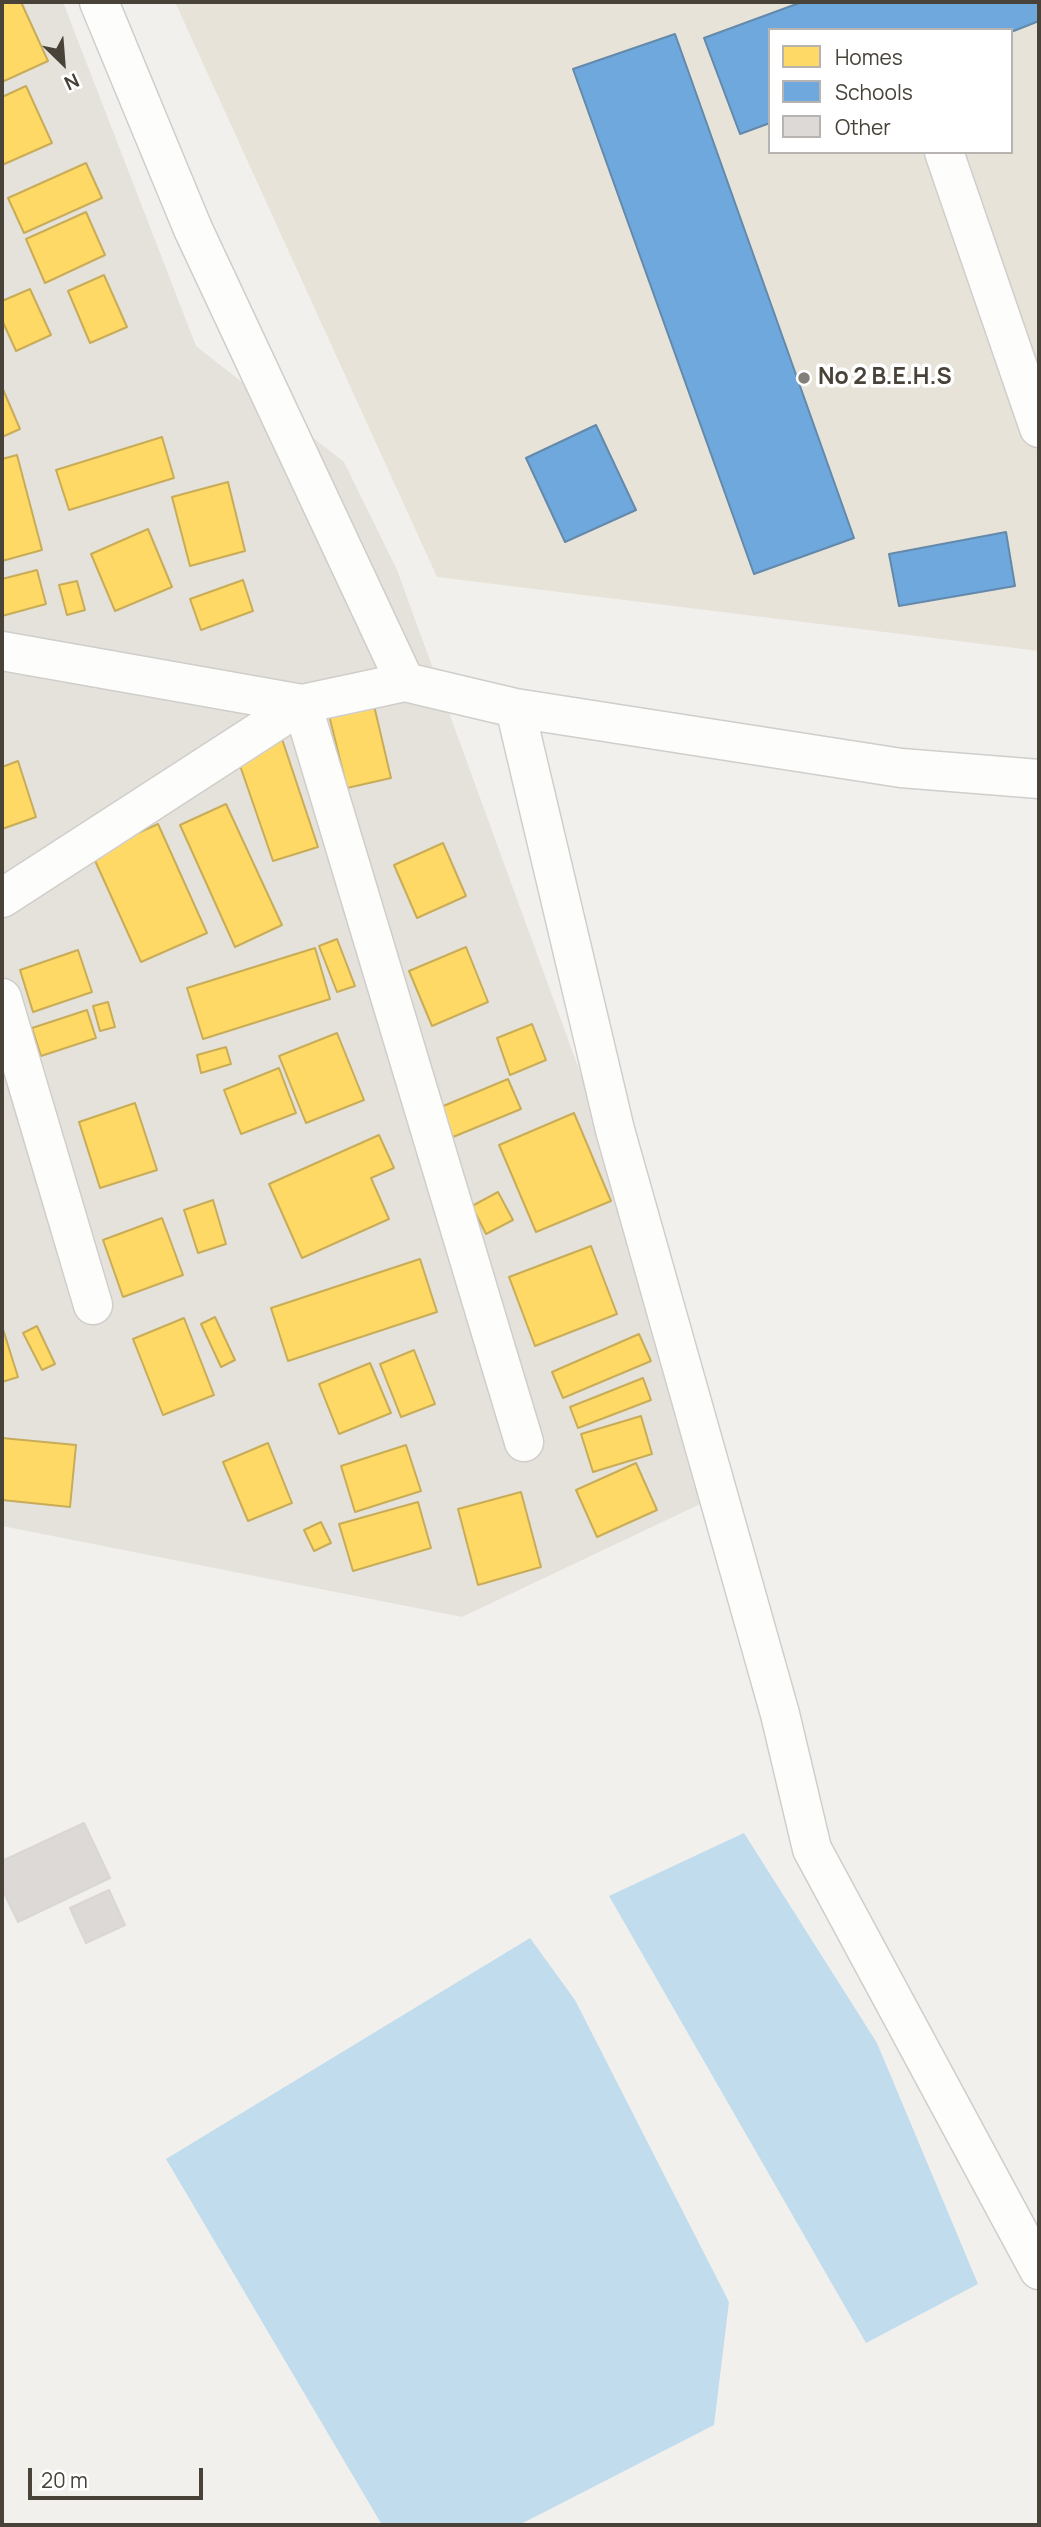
<!DOCTYPE html>
<style>
body{margin:0}
#map{position:relative;width:1041px;height:2527px;overflow:hidden;background:#f2f0ed;font-family:Manrope,sans-serif}
canvas{display:block}
.frame{position:absolute;inset:0;border:4px solid #484239;pointer-events:none}
.legend{position:absolute;left:768px;top:28px;width:245px;height:126px;box-sizing:border-box;background:#fff;border:2px solid #b6b3b0;margin:0;padding:9px 12px;list-style:none;font-size:21px;color:#484239}
.legend li{display:flex;align-items:center;gap:14px;height:35px}
.legend b{width:35px;border:2px solid #b6b3b0}
.north{position:absolute;left:28px;top:28px;width:70px;height:70px;-webkit-text-stroke:5px #fff;paint-order:stroke;rotate:155deg;font-size:19px;font-weight:700;line-height:28px;text-align:center;color:#484239}
.north::after{content:'';display:block;margin:auto;width:24px;height:32px;background:#484239;clip-path:polygon(50% 0,100% 100%,50% 72%,0 100%)}
.scale{position:absolute;left:28px;top:2468px;width:175px;height:32px;box-sizing:border-box;border:4px solid #484239;border-top:0;padding-left:9px;font-size:21px;line-height:24px;white-space:nowrap;color:#484239;-webkit-text-stroke:5px #fff;paint-order:stroke}
</style>
<div id="map">
<canvas width="1041" height="2527"></canvas>
<div class="frame"></div>
<ul class="legend">
<li><b style="height:19px;background:#ffd966"></b>Homes</li>
<li><b style="height:19px;background:#6fa8dc"></b>Schools</li>
<li><b style="height:19px;background:#dcd9d6"></b>Other</li>
</ul>
<div class="north">N</div>
<div class="scale">20 m</div>
</div>
<script>
const c = document.querySelector('canvas').getContext('2d');
c.lineJoin = 'round';
function paint(path, color) { c.fillStyle = color; c.fill(path, 'evenodd'); }
const poly = rows => new Path2D(rows.map(r => 'M' + r).join(''));
function strokePath(path, color, width, dash) { c.strokeStyle = color; c.lineWidth = width; c.lineCap = dash ? 'butt' : 'round'; c.setLineDash(dash || []); c.stroke(path); }
function drawText(font, color, halo, rows, align = 'center') {
  c.font = font + ' Manrope,sans-serif'; c.lineWidth = 7; c.setLineDash([]); c.textBaseline = 'middle'; c.strokeStyle = halo; c.fillStyle = color; for (const [text, x, y, turn = 0] of rows) {
    c.save(); c.translate(x, y); c.rotate((+turn || 0) * Math.PI / 180); c.textAlign = isNaN(turn) ? turn : align; if (halo) c.strokeText(text, 0, 0); c.fillText(text, 0, 0); c.restore();
  }
}
const residential = poly([
 [2,2,63,2,196,346,344,462,397,570,732,1489,462,1617,2,1526]
]);
const education = poly([
 [175,2,1039,2,1039,651,437,577],
 [770,30,1011,30,1011,152,770,152]
]);
const water = poly([
 [744,1833,877,2043,978,2284,866,2343,609,1896],
 [530,1938,575,2000,729,2302,714,2425,519,2525,382,2525,166,2159]
]);
const homes = poly([
 [2,2,21,2,48,61,2,82,2,2],
 [26,86,52,143,2,165,2,97,26,86],
 [86,163,102,198,24,233,8,198,86,163],
 [86,212,105,255,45,283,26,239,86,212],
 [104,275,127,327,90,343,68,291,104,275],
 [30,289,51,335,16,351,2,320,2,301,30,289],
 [2,387,20,429,2,437,2,387],
 [162,437,174,478,69,510,56,470,162,437],
 [17,455,42,550,2,561,2,459,17,455],
 [228,482,245,551,190,566,172,497,228,482],
 [148,529,172,587,115,611,91,554,148,529],
 [37,570,46,604,2,616,2,579,37,570],
 [243,580,253,611,201,630,190,599,243,580],
 [77,581,85,610,67,615,59,585,77,581],
 [372,697,391,778,347,788,327,707,372,697],
 [281,736,318,847,273,861,235,751,281,736],
 [18,761,36,817,2,829,2,767,18,761],
 [226,804,282,925,235,947,180,825,226,804],
 [158,824,207,933,141,962,92,854,158,824],
 [443,843,466,896,417,918,394,865,443,843],
 [337,939,355,986,337,992,319,946,337,939],
 [466,947,488,1002,432,1026,409,971,466,947],
 [315,948,330,999,203,1039,187,988,315,948],
 [78,950,92,992,33,1012,20,970,78,950],
 [108,1002,115,1027,100,1031,93,1006,108,1002],
 [87,1010,96,1038,41,1056,32,1028,87,1010],
 [532,1024,546,1060,510,1075,497,1038,532,1024],
 [337,1033,364,1100,306,1123,279,1056,337,1033],
 [226,1047,231,1064,201,1073,197,1055,226,1047],
 [279,1068,296,1113,241,1134,224,1090,279,1068],
 [508,1079,521,1109,453,1137,441,1107,508,1079],
 [135,1103,157,1170,100,1188,79,1122,135,1103],
 [574,1113,611,1201,536,1232,499,1145,574,1113],
 [379,1135,394,1168,371,1178,389,1219,302,1258,269,1184,379,1135],
 [498,1192,513,1220,486,1234,472,1206,498,1192],
 [213,1200,226,1244,198,1253,184,1210,213,1200],
 [162,1218,183,1275,123,1297,103,1240,162,1218],
 [591,1246,617,1314,535,1346,509,1277,591,1246],
 [420,1259,437,1312,288,1361,271,1308,420,1259],
 [215,1317,235,1360,221,1367,201,1324,215,1317],
 [184,1318,214,1395,163,1415,133,1339,184,1318],
 [2,1326,18,1377,2,1382,2,1326],
 [37,1326,55,1364,42,1370,23,1333,37,1326],
 [639,1334,651,1361,563,1398,552,1372,639,1334],
 [414,1350,435,1404,401,1417,380,1364,414,1350],
 [370,1363,391,1413,339,1434,319,1384,370,1363],
 [643,1378,651,1400,578,1428,570,1407,643,1378],
 [641,1416,652,1454,593,1472,581,1434,641,1416],
 [2,1438,76,1445,70,1507,2,1500,2,1438],
 [268,1443,292,1503,248,1521,223,1462,268,1443],
 [406,1445,421,1491,355,1512,341,1466,406,1445],
 [636,1463,657,1510,597,1537,576,1490,636,1463],
 [521,1492,541,1567,478,1585,458,1509,521,1492],
 [418,1502,431,1548,353,1571,339,1524,418,1502],
 [321,1522,331,1543,314,1551,304,1530,321,1522]
]);
const schools = poly([
 [802,2,1039,2,1039,21,1011,32,1011,30,770,30,770,123,740,134,704,38,802,2],
 [675,34,854,538,754,574,573,69,675,34],
 [596,425,636,510,565,542,526,458,596,425],
 [1006,532,1015,586,899,606,889,554,1006,532]
]);
const building = poly([
 [84,1823,110,1878,18,1922,2,1889,2,1861,84,1823],
 [109,1890,125,1925,86,1943,70,1908,109,1890]
]);
const minor = poly([
 [99,2,193,229,405,682],
 [944,152,1039,428],
 [2,651,302,704,524,1442],
 [515,708,615,1130,780,1714,812,1849,1039,2270],
 [2,898,302,704,405,682,515,708,901,768,1039,779],
 [2,998,93,1305]
]);
const markers = [
 [804,378,7,"#847f78"]
];
const poiNames = [
 ["No 2 B.E.H.S",818,378]
];
paint(residential, '#e5e2db');
paint(education, '#e8e3d9');
paint(water, '#c0dced');
paint(homes, '#ffd966');
strokePath(homes, '#c8ac58', 2);
paint(schools, '#6fa8dc');
strokePath(schools, '#6389ab', 2);
paint(building, '#dcd9d6');
strokePath(building, '#dad7d3', 2);
strokePath(minor, '#d0cecb', 41);
strokePath(minor, '#fdfdfc', 38);
for (const [x, y, r, color] of markers) { const dot = new Path2D(); dot.arc(x, y, r, 0, 2 * Math.PI); c.fillStyle = color; c.fill(dot); strokePath(dot, '#fff', 2.5); }
drawText('bold 23px', '#484239', '#fff', poiNames, 'left');
</script>
